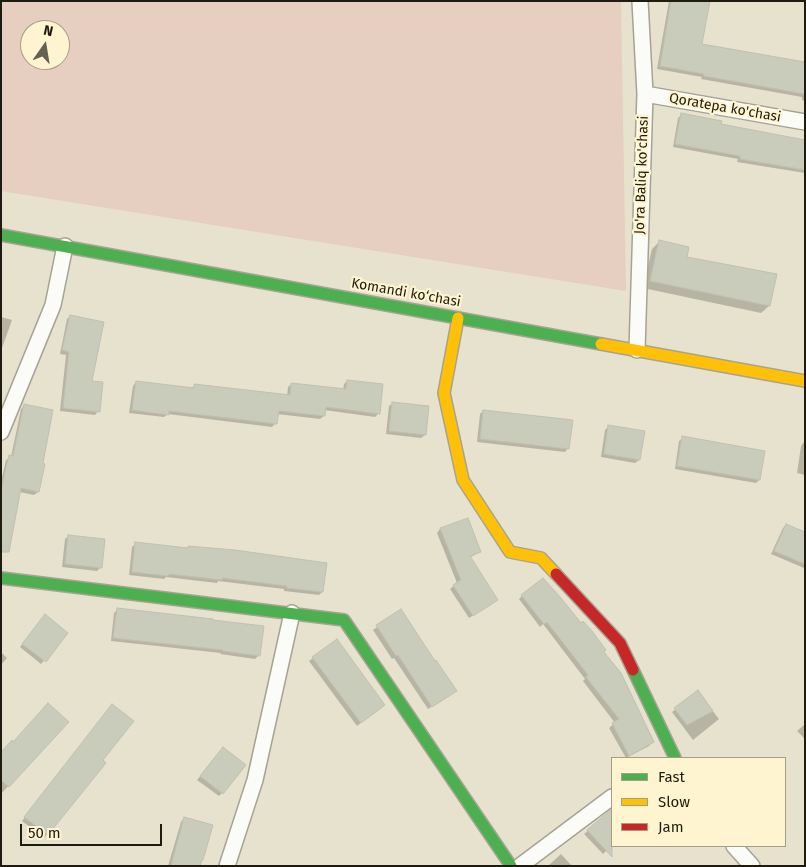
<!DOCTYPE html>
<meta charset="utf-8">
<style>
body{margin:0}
#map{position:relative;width:806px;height:867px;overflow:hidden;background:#e6e2ce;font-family:"Fira Sans",sans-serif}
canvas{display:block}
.frame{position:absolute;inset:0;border:2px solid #1f1b0e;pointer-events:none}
.legend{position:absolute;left:611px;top:757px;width:175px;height:90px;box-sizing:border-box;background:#fef5d0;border:1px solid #a59e82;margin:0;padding:6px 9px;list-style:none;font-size:15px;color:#1f1b0e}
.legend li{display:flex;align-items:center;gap:10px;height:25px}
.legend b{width:25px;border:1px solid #a59e82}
.north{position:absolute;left:20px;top:20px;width:50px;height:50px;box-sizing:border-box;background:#fef5d0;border:1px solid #a59e82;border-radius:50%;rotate:13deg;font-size:14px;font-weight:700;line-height:20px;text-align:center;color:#1f1b0e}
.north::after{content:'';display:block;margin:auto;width:18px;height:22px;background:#656151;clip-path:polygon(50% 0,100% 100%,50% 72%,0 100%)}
.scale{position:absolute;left:20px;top:824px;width:142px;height:22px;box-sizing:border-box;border:2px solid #1f1b0e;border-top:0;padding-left:6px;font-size:15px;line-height:18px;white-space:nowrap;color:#1f1b0e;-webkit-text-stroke:4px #fef5d0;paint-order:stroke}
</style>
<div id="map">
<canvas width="806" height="867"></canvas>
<div class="frame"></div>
<ul class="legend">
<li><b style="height:6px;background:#4caf50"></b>Fast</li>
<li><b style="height:6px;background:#ffc107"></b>Slow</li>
<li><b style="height:6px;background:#c62828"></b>Jam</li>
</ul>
<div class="north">N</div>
<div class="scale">50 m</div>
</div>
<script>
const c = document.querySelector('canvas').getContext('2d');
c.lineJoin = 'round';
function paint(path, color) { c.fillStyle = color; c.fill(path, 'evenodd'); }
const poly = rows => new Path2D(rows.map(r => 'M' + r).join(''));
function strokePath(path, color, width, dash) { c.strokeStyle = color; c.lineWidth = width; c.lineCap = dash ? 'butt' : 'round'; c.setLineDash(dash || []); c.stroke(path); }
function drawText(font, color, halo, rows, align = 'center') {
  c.font = font + ' "Fira Sans",sans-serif'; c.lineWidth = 4.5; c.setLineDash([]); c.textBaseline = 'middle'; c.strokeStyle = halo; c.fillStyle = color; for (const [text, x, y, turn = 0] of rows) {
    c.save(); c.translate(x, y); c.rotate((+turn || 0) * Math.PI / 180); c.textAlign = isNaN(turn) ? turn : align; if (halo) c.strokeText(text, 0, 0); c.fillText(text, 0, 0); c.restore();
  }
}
const green = poly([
 [1,1,621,1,626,291,1,191],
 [30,30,60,30,60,60,30,60]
]);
const shadow = poly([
 [669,1,709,1,701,45,805,67,805,101,802,100,802,97,701,79,702,77,657,69],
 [681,115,720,125,805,141,805,173,737,162,738,159,673,147,678,118],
 [659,242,686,258,775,275,769,306,761,313,643,288,652,249],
 [70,316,98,411,95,415,60,411,66,355,60,354,67,319],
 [1,317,12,320,1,351],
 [347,381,379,413,375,417,324,410,324,416,320,419,277,414,276,423,272,427,168,414,164,417,129,413,133,386,136,382,191,389,195,385,287,396,288,387,292,384,343,390,344,384],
 [393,403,425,435,421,438,386,434,389,406],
 [24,406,41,464,44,464,38,492,34,495,19,492,1,549,1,482,6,460,11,457,21,409],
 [483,411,568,448,565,452,477,442,480,414],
 [609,426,639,460,635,463,601,457,605,430],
 [683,438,763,452,759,480,756,483,675,469,679,441],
 [804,442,805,442,805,475,797,473,801,446],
 [467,519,480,552,469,558,493,603,469,618,450,589,457,583,437,533,440,529],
 [786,525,805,533,804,568,771,554,783,528],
 [69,536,100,568,97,571,62,567,65,539],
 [135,544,186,549,189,547,325,564,322,592,319,595,284,591,284,589,218,581,217,583,166,577,164,579,129,575,132,547],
 [522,596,602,652,652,742,649,746,626,758,609,728,615,723,583,681,585,679,543,624,540,627,519,599],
 [117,610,259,655,255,659,220,654,221,653,111,641,114,613],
 [400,611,452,694,428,709,394,658,392,659,373,630],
 [42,619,67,633,41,664,20,647],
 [1,652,7,658,1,665],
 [313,658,380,708,357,726,309,661],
 [698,692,719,719,693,740,672,712],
 [109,709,101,761,104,763,44,838,22,821],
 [67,722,1,794,1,753],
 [805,724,805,739,797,731],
 [223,748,222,793,219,796,197,780],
 [612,811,612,845,603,854,584,834],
 [184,818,200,862,199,866,168,866,181,822],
 [561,854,572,866,548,866]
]);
const building = poly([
 [671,1,710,1,702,44,805,62,805,94,704,76,704,74,660,66,671,1],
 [681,113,722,121,721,124,805,140,805,170,740,159,740,156,675,144,681,113],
 [659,240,689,247,687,257,777,274,770,306,650,281,659,240],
 [70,315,104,322,92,381,103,382,100,412,63,408,69,352,62,350,70,315],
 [347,380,383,384,380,414,326,407,325,416,279,411,277,424,169,411,169,415,132,410,136,381,194,388,194,384,290,395,291,383,346,389,347,380],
 [392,402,429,406,426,435,389,431,392,402],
 [24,404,53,410,43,463,45,464,39,492,21,488,9,552,1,552,1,490,9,455,13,456,24,404],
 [483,410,573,420,569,449,480,439,483,410],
 [608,425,645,431,640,460,604,454,608,425],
 [682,436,765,451,760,480,677,466,682,436],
 [468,518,481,552,470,556,498,600,473,616,453,585,461,580,440,528,468,518],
 [786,524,805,532,805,564,774,551,786,524],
 [68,535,105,539,102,568,65,564,68,535],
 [135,542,188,548,188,546,235,550,327,563,323,592,287,588,287,586,222,578,222,580,169,574,168,576,132,572,135,542],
 [543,578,561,598,581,623,583,621,592,631,606,650,604,652,621,673,654,742,629,756,612,723,619,719,586,677,588,675,547,622,544,624,521,595,543,578],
 [117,608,213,619,213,620,264,626,260,656,223,651,223,650,113,638,117,608],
 [401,609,435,661,436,660,457,691,432,707,398,655,396,656,376,625,401,609],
 [45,614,68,633,46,662,22,644,45,614],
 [337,639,385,705,361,723,312,657,337,639],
 [698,690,713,711,687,725,674,708,698,690],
 [48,703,69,722,9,787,1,780,1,752,12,740,13,742,48,703],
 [112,704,134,721,103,760,106,763,48,835,24,817,112,704],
 [223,747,246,765,223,794,200,776,223,747],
 [612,809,612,857,587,830,612,809],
 [184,817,213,825,203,860,202,860,200,866,171,866,184,817]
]);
const street = poly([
 [645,94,805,122],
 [637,350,645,94,640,1],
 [1,432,53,305,65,246],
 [734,846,752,866],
 [227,866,255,780,292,613],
 [520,866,612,797]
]);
const fast = poly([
 [1,235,601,344],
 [1,578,344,620,511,866],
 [633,670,675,758]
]);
const slow = poly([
 [458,318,444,393,463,480,510,552,541,558,556,574],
 [601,344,805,381]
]);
const jam = poly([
 [556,574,620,643,633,670]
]);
const streetNames = [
 ["Qoratepa ko'chasi",725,108,10],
 ["Jo'ra Baliq ko'chasi",642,175,-88],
 ["Komandi ko‘chasi",406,293,10]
];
paint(green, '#e6cec1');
paint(shadow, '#0003');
paint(building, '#c9cbbb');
strokePath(building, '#c0c0b1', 1);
strokePath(street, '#a6a393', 18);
strokePath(fast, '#a6a393', 14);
strokePath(slow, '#a6a393', 14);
strokePath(jam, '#a6a393', 14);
strokePath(street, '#fbfbf8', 15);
strokePath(fast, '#4caf50', 11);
strokePath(slow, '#ffc107', 11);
strokePath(jam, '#c62828', 11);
drawText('14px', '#1f1b0e', '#fef5d0', streetNames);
</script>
